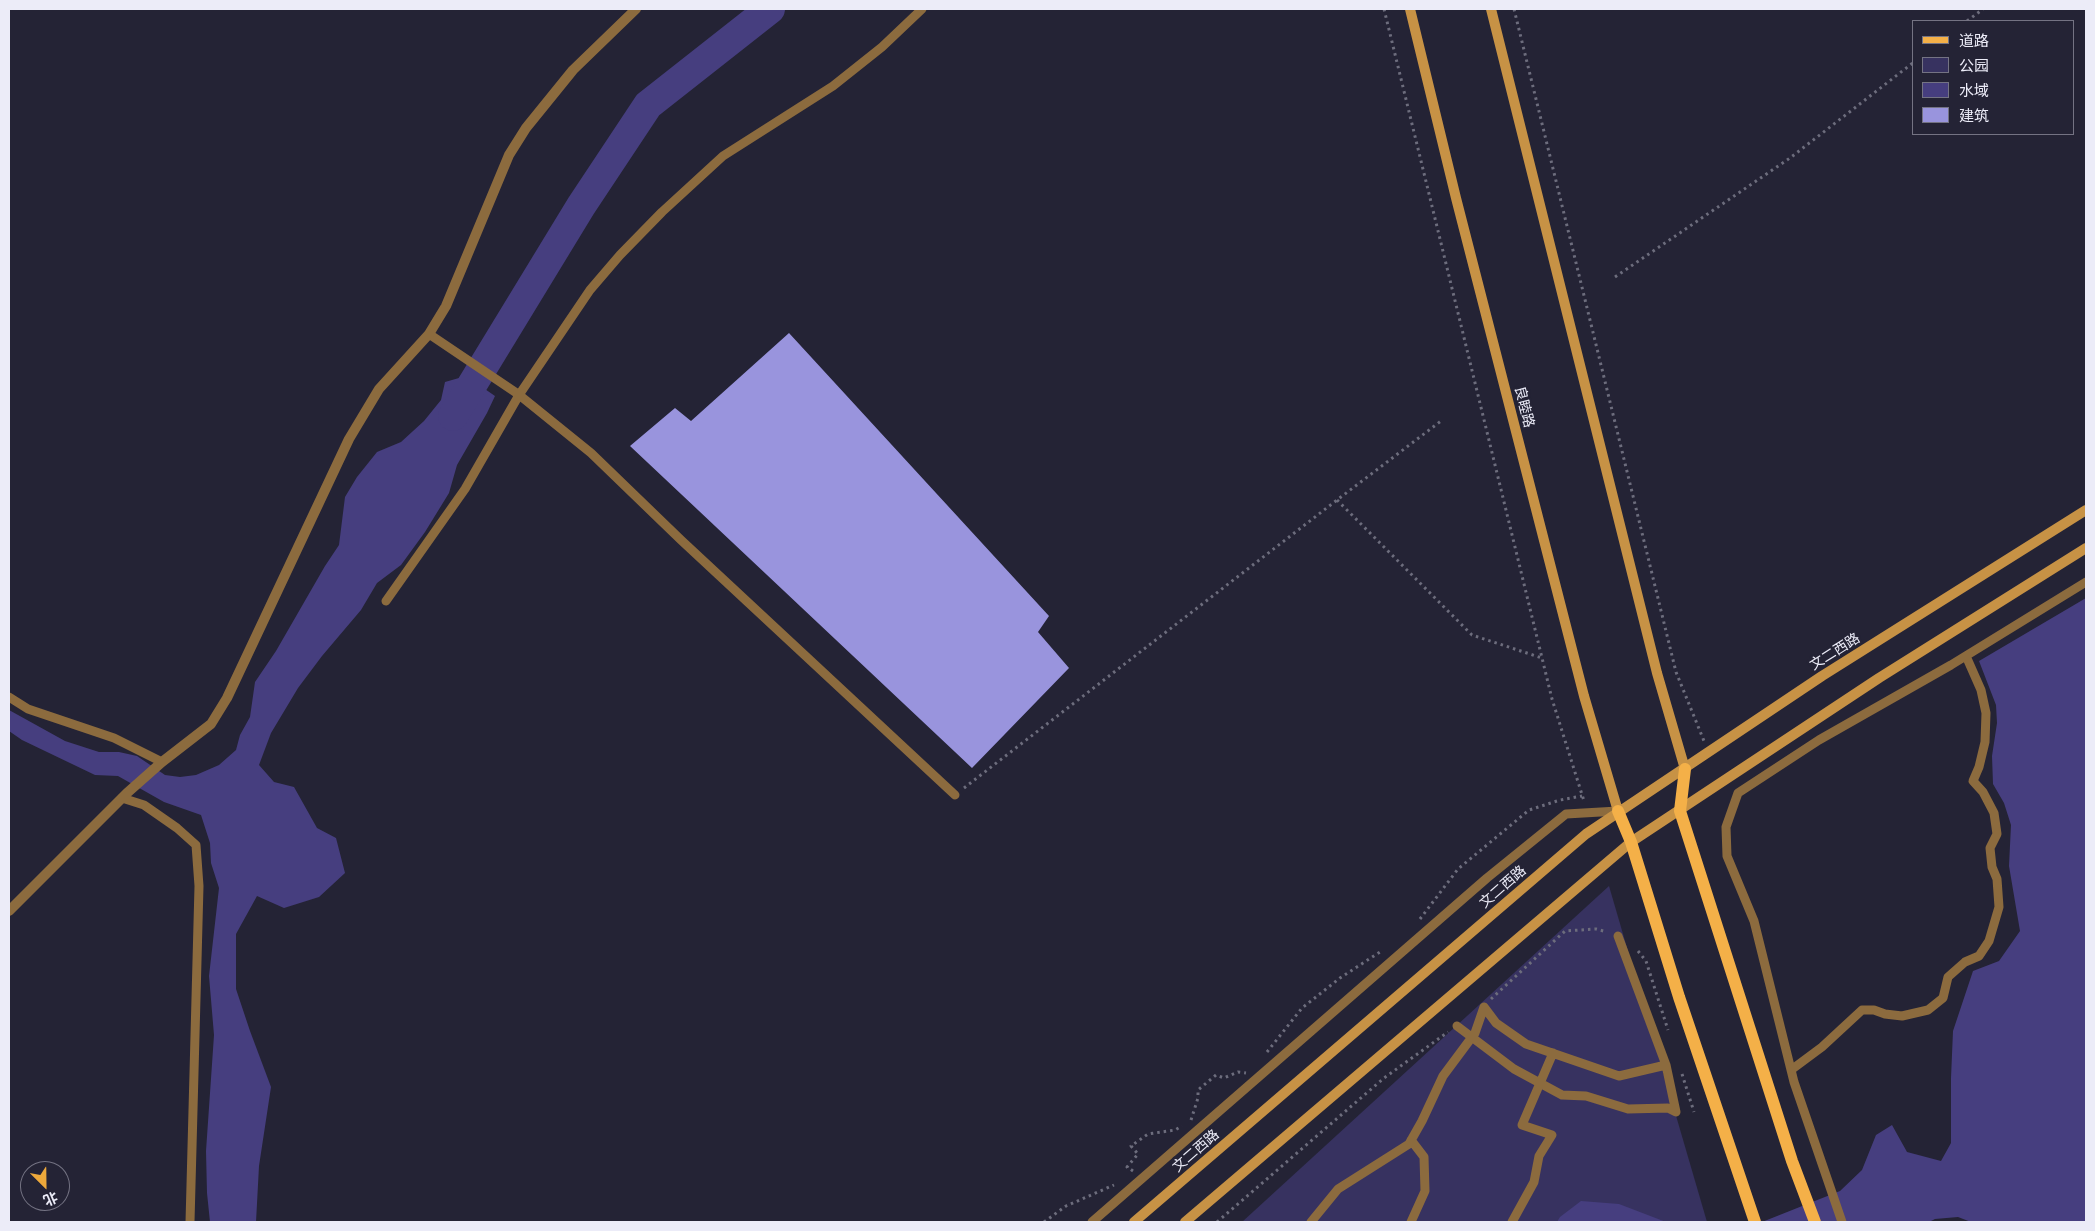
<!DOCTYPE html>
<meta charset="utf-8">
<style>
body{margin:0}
#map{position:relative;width:2095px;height:1231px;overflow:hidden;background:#242335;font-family:"Work Sans","Noto Sans SC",sans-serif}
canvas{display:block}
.frame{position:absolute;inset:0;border:10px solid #ececf8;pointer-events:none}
.legend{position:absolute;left:1912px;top:20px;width:162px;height:115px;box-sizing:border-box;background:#242335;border:1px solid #747383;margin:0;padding:6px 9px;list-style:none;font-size:15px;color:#ececf8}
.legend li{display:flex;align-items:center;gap:10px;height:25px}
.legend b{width:25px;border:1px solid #747383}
.north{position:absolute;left:20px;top:1161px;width:50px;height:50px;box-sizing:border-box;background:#242335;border:1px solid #747383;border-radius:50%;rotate:157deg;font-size:14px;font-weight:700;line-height:20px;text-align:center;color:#ececf8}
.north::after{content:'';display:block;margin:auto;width:18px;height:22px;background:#eda83b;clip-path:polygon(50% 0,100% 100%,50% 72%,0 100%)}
</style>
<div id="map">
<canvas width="2095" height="1231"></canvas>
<div class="frame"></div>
<ul class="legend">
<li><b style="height:6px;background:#f4b048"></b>道路</li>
<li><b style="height:14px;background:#373260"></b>公园</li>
<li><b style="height:14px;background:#463e7f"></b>水域</li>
<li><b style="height:14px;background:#9994dd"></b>建筑</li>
</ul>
<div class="north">北</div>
</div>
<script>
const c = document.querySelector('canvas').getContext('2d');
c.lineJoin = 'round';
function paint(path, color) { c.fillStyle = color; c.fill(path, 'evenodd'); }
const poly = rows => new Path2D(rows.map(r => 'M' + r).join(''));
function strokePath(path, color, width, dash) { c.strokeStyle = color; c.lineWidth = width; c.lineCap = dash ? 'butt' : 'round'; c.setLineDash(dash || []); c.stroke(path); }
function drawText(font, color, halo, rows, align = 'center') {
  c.font = font + ' "Work Sans","Noto Sans SC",sans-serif'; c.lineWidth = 5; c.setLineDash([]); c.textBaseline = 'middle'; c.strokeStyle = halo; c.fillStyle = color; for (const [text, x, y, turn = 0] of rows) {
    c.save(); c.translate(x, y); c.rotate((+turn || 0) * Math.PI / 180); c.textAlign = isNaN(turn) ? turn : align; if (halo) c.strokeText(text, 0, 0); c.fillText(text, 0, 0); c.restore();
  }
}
const green = poly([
 [1609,886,1707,1222,1242,1222]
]);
const water = poly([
 [466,376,495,396,487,413,457,465,449,493,425,532,401,565,377,583,361,610,322,656,298,688,271,733,259,765,274,782,294,787,317,828,336,838,345,873,319,897,284,908,257,896,236,934,236,989,250,1031,271,1087,259,1166,256,1222,210,1222,207,1193,206,1151,214,1035,209,976,219,888,211,863,210,843,201,815,164,802,118,776,95,775,22,740,9,731,9,710,65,741,99,752,119,752,137,756,165,775,180,777,196,775,219,765,236,750,240,735,250,717,255,682,276,651,325,566,339,545,345,497,357,477,377,452,401,442,424,421,441,400,445,382],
 [2086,598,2086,1222,1971,1222,1958,1217,1935,1219,1929,1222,1762,1222,1840,1191,1862,1170,1876,1135,1892,1125,1907,1152,1941,1161,1951,1143,1951,1078,1953,1031,1973,971,1999,961,2020,931,2009,866,2011,825,2004,803,1993,784,1992,756,1997,723,1996,705,1979,661],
 [1581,1201,1619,1204,1666,1222,1557,1222,1560,1217]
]);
const river = poly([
 [453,416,581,206,648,105,770,9]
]);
const building = poly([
 [789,333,1049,616,1038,632,1069,668,972,768,630,446,675,408,691,421]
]);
const path = poly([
 [1384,9,1552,699,1584,801],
 [1514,9,1676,672,1704,741],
 [1967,21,1983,9],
 [1615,277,1790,158,1914,62],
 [1337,500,1472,635,1542,658],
 [964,788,1337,500,1441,421],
 [1420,919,1458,869,1529,810,1560,800,1582,796],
 [1638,951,1646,961,1668,1030],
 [1491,999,1565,931,1596,929,1607,932],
 [1267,1052,1302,1008,1340,978,1383,950],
 [1682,1074,1694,1112],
 [1191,1120,1198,1098,1198,1090,1216,1075,1224,1078,1238,1072,1246,1073],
 [1133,1171,1127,1167,1138,1154,1131,1146,1148,1134,1175,1130,1182,1126],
 [1044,1222,1066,1206,1114,1185],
 [1217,1222,1384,1078,1448,1032]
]);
const service = poly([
 [429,334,518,394,591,453,681,540,955,795],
 [386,601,465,489,519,395,590,290,620,255,662,212,723,156,833,86,882,47,922,9],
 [9,697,28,709,114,738,162,762],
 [122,798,144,805,177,828,196,845,199,886,190,1222],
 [1484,1007,1496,1023,1526,1044,1619,1076,1666,1065],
 [1457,1026,1514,1069,1562,1095,1586,1096,1628,1109,1668,1108,1676,1112,1666,1065,1618,936],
 [1791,1070,1822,1047,1862,1010,1874,1010,1885,1014,1902,1016,1928,1010,1943,998,1948,977,1965,962,1979,956,1989,941,1999,907,1997,879,1992,867,1990,848,1997,834,1994,813,1983,792,1973,781,1979,767,1985,742,1986,713,1981,690,1966,656],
 [1092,1222,1487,878,1566,814,1618,811],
 [1311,1222,1338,1189,1409,1144,1422,1121,1443,1076,1475,1033,1484,1007],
 [1411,1222,1425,1191,1424,1157,1411,1140],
 [1512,1222,1534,1182,1539,1156,1552,1135,1522,1125,1553,1053],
 [1842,1222,1794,1082,1754,921,1727,856,1726,827,1738,793,1819,740,1951,665,2086,582]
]);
const minor = poly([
 [9,911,127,793,162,762,211,724,227,698,349,439,379,389,429,334,446,306,509,155,526,128,573,70,636,9]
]);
const secondary = poly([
 [1410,9,1456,198,1584,696,1618,811],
 [1491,9,1657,673,1685,769],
 [1134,1222,1586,834,1822,676,2086,510],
 [1185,1222,1631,842,1879,678,2086,548]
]);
const primary = poly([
 [1685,769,1680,811,1792,1161,1815,1222],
 [1618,811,1631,842,1679,997,1755,1222]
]);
const streetNames = [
 ["良睦路",1524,407,76],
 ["文二西路",1835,652,-32],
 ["文二西路",1503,887,-41],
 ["文二西路",1196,1151,-41]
];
paint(green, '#373260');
paint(water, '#463e7f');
strokePath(river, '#463e7f', 30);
paint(building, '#9994dd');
strokePath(path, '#6d6d7d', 3, [2.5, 4]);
strokePath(service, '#8c6b3e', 9);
strokePath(minor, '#8c6b3e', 10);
strokePath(secondary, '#c79245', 10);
strokePath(primary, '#f4b048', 12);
drawText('14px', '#ececf8', '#242335', streetNames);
</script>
